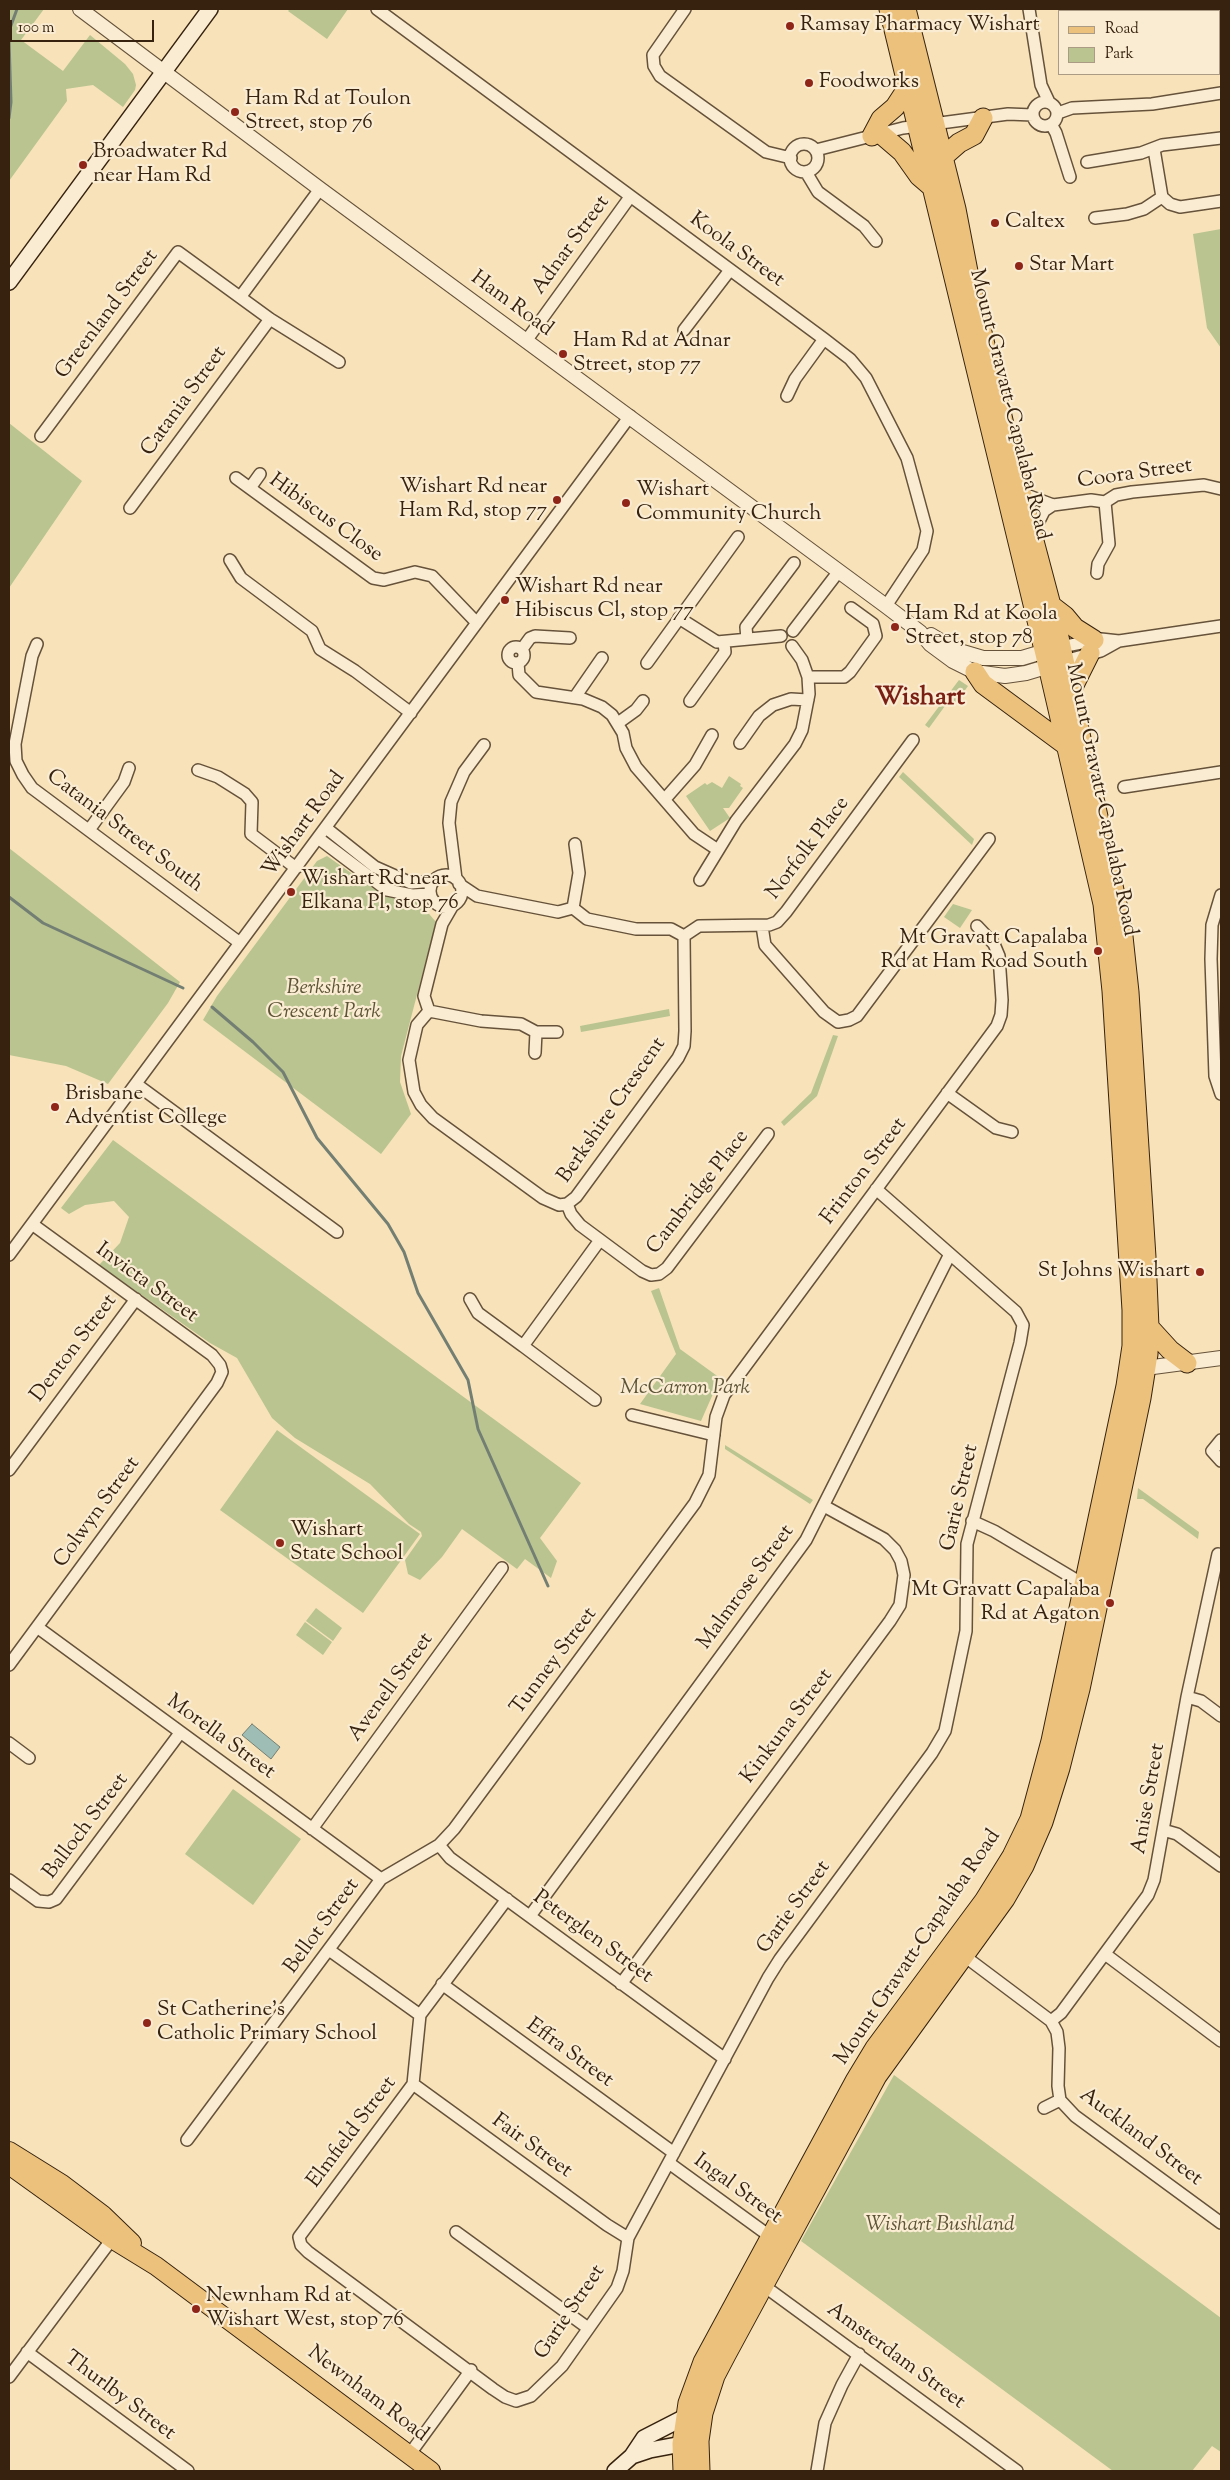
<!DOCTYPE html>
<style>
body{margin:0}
#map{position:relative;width:1230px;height:2480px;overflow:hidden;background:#f7e2b9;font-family:"Sorts Mill Goudy",serif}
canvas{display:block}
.frame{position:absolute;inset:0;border:10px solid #36220f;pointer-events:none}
.legend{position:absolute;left:1058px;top:10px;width:162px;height:65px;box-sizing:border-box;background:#faecd2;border:1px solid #ac9b84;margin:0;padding:6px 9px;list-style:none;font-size:15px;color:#36220f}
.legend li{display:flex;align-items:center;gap:10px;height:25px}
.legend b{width:25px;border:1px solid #ac9b84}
.scale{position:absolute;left:10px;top:20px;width:144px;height:22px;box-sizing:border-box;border:2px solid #36220f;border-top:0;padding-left:6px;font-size:15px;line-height:18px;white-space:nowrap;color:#36220f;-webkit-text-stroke:4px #faecd2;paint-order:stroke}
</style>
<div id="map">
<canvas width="1230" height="2480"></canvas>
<div class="frame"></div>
<ul class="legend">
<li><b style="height:6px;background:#ecc17c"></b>Road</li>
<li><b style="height:14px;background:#b9c491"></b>Park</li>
</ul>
<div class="scale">100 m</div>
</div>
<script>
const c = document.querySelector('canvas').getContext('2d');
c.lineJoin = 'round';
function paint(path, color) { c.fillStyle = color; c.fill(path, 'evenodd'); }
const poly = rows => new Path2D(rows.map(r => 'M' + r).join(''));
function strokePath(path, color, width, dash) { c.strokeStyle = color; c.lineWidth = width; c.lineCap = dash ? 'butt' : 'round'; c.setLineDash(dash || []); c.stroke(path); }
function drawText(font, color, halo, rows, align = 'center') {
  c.font = font + ' "Sorts Mill Goudy",serif'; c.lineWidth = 4.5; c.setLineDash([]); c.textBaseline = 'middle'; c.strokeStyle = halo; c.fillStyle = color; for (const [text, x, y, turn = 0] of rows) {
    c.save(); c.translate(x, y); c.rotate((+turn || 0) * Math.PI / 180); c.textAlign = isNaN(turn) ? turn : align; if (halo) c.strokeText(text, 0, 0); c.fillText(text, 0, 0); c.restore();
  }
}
const green = poly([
 [9,9,44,9,21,40,63,71,90,35,125,64,133,74,136,85,135,90,123,107,93,85,66,89,67,101,9,181],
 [290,9,348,9,327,39,288,11],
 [1221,229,1221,348,1207,328,1193,234],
 [9,423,82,481,9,588],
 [959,680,968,686,956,703,950,699,929,728,925,725],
 [903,772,974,839,972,845,899,777],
 [729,776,741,784,740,786,743,788,729,808,723,808,730,818,710,831,686,796,705,783,707,785,712,782,722,788],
 [9,848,180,982,168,1003,108,1084,66,1066,9,1055],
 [327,856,368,885,387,896,418,901,436,922,401,1056,400,1082,411,1114,381,1154,203,1020,217,996,317,861],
 [953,904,972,910,960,928,944,917],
 [669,1009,670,1016,581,1032,580,1026],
 [833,1035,838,1036,817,1096,784,1126,781,1122,811,1093],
 [113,1140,581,1483,540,1538,557,1561,551,1578,525,1559,517,1569,462,1529,442,1557,420,1580,408,1574,405,1560,422,1536,421,1532,409,1524,370,1484,295,1438,272,1418,237,1358,210,1343,99,1265,120,1243,129,1217,114,1201,85,1205,69,1214,61,1208],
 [659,1288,680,1349,720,1378,701,1421,640,1404,676,1354,651,1291],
 [277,1430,420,1534,363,1613,220,1510],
 [725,1445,813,1500,810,1504,725,1449],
 [1138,1488,1199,1532,1198,1539,1143,1499,1137,1499],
 [316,1608,342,1628,333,1641,306,1621],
 [305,1622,332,1642,323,1655,296,1635],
 [233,1789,301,1839,253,1905,185,1854],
 [894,2075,1221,2318,1221,2452,1212,2446,1192,2471,1113,2471,801,2241]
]);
const water = poly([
 [252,1724,280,1747,271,1759,242,1735,252,1724]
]);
const stream = poly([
 [9,31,17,9],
 [9,40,11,102,9,118],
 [9,897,43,923,183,988],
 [212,1007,253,1042,283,1072,317,1138,388,1224,404,1252,418,1293,468,1380,478,1429,548,1586]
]);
const minor = poly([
 [377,9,824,339,850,359,866,378,907,458,927,531,923,550,886,606],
 [685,9,653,55,654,66,660,76,766,152,791,158],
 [1029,9,1041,85,1049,102],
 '1033 114a12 12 0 1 1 24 0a12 12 0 1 1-24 0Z',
 [1058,113,1072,108,1152,104,1221,93],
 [1051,124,1056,133,1070,177],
 '790 158a14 14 0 1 1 28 0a14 14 0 1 1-28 0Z',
 [1154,149,1162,197,1170,204,1180,207,1221,201],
 [816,150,903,128,1008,114,1033,115],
 [1087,162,1141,153,1162,145,1221,138],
 [806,172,818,192,864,226,876,241],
 [1095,218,1127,214,1144,209,1162,197],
 [241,296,320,189],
 [684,330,730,270],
 [526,341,630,197],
 [787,396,795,379,824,339],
 [41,436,178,252,270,319,339,362],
 [236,478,373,578,384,580,415,572,432,576,477,623],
 [250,488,260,474],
 [1021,493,1053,505],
 [130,508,270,319],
 [1033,533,1044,511,1053,505,1091,500,1105,502,1116,495,1132,492,1204,485,1221,489],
 [230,560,241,578,312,631,320,649,355,671,411,713],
 [1097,573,1098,564,1109,544,1105,502],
 [679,618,717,642,781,636],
 [793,631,839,571],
 [747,639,746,627,794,563],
 [37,644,32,656,15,744,16,761,23,775,32,788,240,943],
 '508 655a8 8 0 1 1 16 0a8 8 0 1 1-16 0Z',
 [1061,647,1101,639,1119,641,1221,626],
 [522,649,530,638,535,636,570,638],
 [1064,661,1101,651,1119,641],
 [518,663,519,675,536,692,583,699,602,707,612,715,623,733,626,748,636,767,694,834,718,850],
 [647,663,738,537],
 [808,677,844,677,850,672,876,636,873,624,851,608],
 [575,697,602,658],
 [690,701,725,652,724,642],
 [618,723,636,710,643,701],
 [740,743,759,716,773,705,791,699,808,700],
 [198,770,218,777,245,794,252,802,251,834,296,868],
 [1124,787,1221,772],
 [665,799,695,765,712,735],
 [326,828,375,867,411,883,434,881],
 [89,830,124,782,129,768],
 [318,838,387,890,412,895,430,894],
 '430 891a16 16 0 1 1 32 0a16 16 0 1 1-32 0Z',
 [456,879,449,823,451,802,464,772,484,745],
 [700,880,736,821,795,744,802,730,809,694,808,677,802,660,792,646],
 [459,884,477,896,558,912,573,908,587,919,636,929,671,929,684,936,699,926,769,925,777,922,786,912,913,740],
 [1221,895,1212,925,1211,959,1215,1076,1221,1094],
 [453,905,442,924,424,996,429,1011,417,1025,409,1060,414,1092,421,1105,433,1118,543,1198,559,1205,567,1204,576,1197,678,1058,684,1046,685,1031,684,936],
 [573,908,579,873,575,844],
 [762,926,765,945,824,1012,838,1022,849,1020,857,1016,989,839],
 [429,1011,481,1021,521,1024,536,1032],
 [535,1053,536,1032,557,1032],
 [136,1084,337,1232],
 [947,1093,996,1128,1012,1132],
 [567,1204,571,1214,580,1225,642,1271,651,1275,659,1274,667,1268,768,1134],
 [9,1255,630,416],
 [470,1299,478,1313,523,1346],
 [595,1400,523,1346,600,1240],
 [632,1415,714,1435],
 [1221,1440,1212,1451,1221,1461],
 [9,1470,136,1299],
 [972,1521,994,1531,1088,1587],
 [37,1627,381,1879],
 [9,1665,217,1383,222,1372,220,1365,212,1355,32,1224],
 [1187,1697,1201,1701,1221,1716],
 [9,1743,29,1758],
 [312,1829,502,1568],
 [1163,1830,1177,1834,1221,1866],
 [439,1845,450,1858,725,2059],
 [9,1880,38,1901,49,1902,56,1899,180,1733],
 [507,1899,420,2015,413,2084,299,2237,301,2245,308,2252,493,2389,505,2397,516,2401,531,2396,562,2366,617,2288,623,2271,628,2238,768,1978,780,1959,932,1753,945,1731,966,1631,967,1544,1020,1343,1023,1325,1016,1312,876,1189],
 [530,1916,806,1540,950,1254],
 [329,1950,420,2015],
 [959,1952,1051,2021,1057,2032,1059,2048,1058,2086,1060,2100,1075,2116,1221,2223],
 [1105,1954,1221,2041],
 [442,1984,674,2153],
 [621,1984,890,1621,900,1605,904,1575,901,1561,895,1550,884,1539,824,1506],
 [1051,2021,1061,2013,1148,1895,1154,1880,1187,1697,1218,1554],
 [413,2084,607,2225,628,2238],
 [1044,2108,1060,2100],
 [187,2140,381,1879,439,1845,454,1829,695,1503,709,1475,716,1417,724,1395,997,1026,1001,1015,1002,1000,999,956,994,944,977,926],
 [669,2163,775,2240],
 [456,2232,588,2328],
 [760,2283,1017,2471],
 [27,2352,188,2471],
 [9,2377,112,2239],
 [409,2455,471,2370],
 [817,2471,825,2423,842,2385,859,2354]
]);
const tertiary = poly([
 [80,9,320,189,886,606,920,632,930,644,953,661,975,672,1005,676,1026,673,1056,664],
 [931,635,956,650,983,658,1022,658,1052,649],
 [1138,1369,1221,1358]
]);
const secondary = poly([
 [9,282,210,9],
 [632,2456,650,2450,682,2444,689,2438],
 [615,2471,632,2456,644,2438,685,2417]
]);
const primary = poly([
 [9,2151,62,2184,103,2215,132,2243],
 [9,2165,112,2239,156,2266,431,2471]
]);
const trunk = poly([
 [881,134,902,152,919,176,933,188],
 [872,136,881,119,895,107,908,87],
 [943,157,959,143,974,135,983,118],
 [1052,606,1065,616,1075,628,1094,640],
 [975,672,983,684,1067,746],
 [1071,691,1090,653],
 [1149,1327,1170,1350,1187,1363],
 [683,2471,682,2444,688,2403,703,2362,855,2081,875,2048,984,1901,1012,1856,1030,1819,1051,1741,1126,1386,1132,1346,1132,1310,1112,991,1103,904,1048,666,889,9],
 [700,2471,699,2441,703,2413,715,2376,726,2355,877,2076,1005,1899,1024,1866,1043,1822,1060,1768,1080,1689,1141,1398,1148,1354,1149,1327,1146,1257,1129,992,1122,927,1057,628,1012,458,970,282,956,209,906,9]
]);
const markers = [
 [790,26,5,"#8f2418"],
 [809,83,5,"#8f2418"],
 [235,112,5,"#8f2418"],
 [83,165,5,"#8f2418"],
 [995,223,5,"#8f2418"],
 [1019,266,5,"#8f2418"],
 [563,354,5,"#8f2418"],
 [557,500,5,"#8f2418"],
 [626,503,5,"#8f2418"],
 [505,600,5,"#8f2418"],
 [895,627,5,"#8f2418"],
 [291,892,5,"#8f2418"],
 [1098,951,5,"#8f2418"],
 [55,1107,5,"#8f2418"],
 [1200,1272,5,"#8f2418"],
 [280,1543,5,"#8f2418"],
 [1110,1603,5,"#8f2418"],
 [147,2023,5,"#8f2418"],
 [196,2309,5,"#8f2418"]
];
const poiNames = [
 ["Ramsay Pharmacy Wishart",800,26],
 ["Foodworks",819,83],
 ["Ham Rd at Toulon",245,100],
 ["Street, stop 76",245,124],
 ["Broadwater Rd",93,153],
 ["near Ham Rd",93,177],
 ["Caltex",1005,223],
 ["Star Mart",1029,266],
 ["Ham Rd at Adnar",573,342],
 ["Street, stop 77",573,366],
 ["Wishart Rd near",547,488,"right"],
 ["Ham Rd, stop 77",547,512,"right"],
 ["Wishart",636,491],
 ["Community Church",636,515],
 ["Wishart Rd near",515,588],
 ["Hibiscus Cl, stop 77",515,612],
 ["Ham Rd at Koola",905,615],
 ["Street, stop 78",905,639],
 ["Wishart Rd near",301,880],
 ["Elkana Pl, stop 76",301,904],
 ["Mt Gravatt Capalaba",1088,939,"right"],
 ["Rd at Ham Road South",1088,963,"right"],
 ["Brisbane",65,1095],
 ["Adventist College",65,1119],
 ["St Johns Wishart",1190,1272,"right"],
 ["Wishart",290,1531],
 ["State School",290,1555],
 ["Mt Gravatt Capalaba",1100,1591,"right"],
 ["Rd at Agaton",1100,1615,"right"],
 ["St Catherine's",157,2011],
 ["Catholic Primary School",157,2035],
 ["Newnham Rd at",206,2297],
 ["Wishart West, stop 76",206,2321]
];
const streetNames = [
 ["Adnar Street",572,246,-54],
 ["Koola Street",736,251,36],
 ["Ham Road",511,305,36],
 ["Greenland Street",108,315,-53],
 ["Catania Street",185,402,-54],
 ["Mount Gravatt-Capalaba Road",1008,405,76],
 ["Coora Street",1135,475,-8],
 ["Hibiscus Close",325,519,36],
 ["Mount Gravatt-Capalaba Road",1100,800,78],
 ["Wishart Road",305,825,-54],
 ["Catania Street South",124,832,37],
 ["Norfolk Place",809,849,-53],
 ["Berkshire Crescent",613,1111,-55],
 ["Frinton Street",865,1172,-53],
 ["Cambridge Place",699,1193,-52],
 ["Invicta Street",146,1284,36],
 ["Denton Street",75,1349,-53],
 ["Garie Street",961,1498,-77],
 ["Colwyn Street",98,1513,-54],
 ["Malmrose Street",747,1588,-54],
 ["Tunney Street",555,1662,-53],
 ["Avenell Street",392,1688,-54],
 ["Kinkuna Street",788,1727,-53],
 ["Morella Street",220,1738,36],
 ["Anise Street",1150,1799,-80],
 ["Balloch Street",87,1827,-53],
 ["Garie Street",795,1908,-54],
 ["Bellot Street",323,1927,-54],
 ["Peterglen Street",592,1938,36],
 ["Mount Gravatt-Capalaba Road",919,1948,-56],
 ["Effra Street",569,2054,36],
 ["Elmfield Street",353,2133,-53],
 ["Auckland Street",1140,2138,37],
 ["Fair Street",531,2147,36],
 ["Ingal Street",737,2190,36],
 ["Garie Street",571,2313,-56],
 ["Amsterdam Street",895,2357,36],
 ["Newnham Road",367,2395,37],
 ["Thurlby Street",119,2397,37]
];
const parkNames = [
 ["Berkshire",324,989],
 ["Crescent Park",324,1013],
 ["McCarron Park",685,1389],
 ["Wishart Bushland",940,2226]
];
const districtNames = [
 ["Wishart",920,700]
];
paint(green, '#b9c491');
paint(water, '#9ebdb5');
strokePath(water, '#747f73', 1);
strokePath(stream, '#747f73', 3);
strokePath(minor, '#66523a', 14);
strokePath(tertiary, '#66523a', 16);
strokePath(secondary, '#36220f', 18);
strokePath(primary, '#36220f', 20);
strokePath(trunk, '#36220f', 21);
strokePath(minor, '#faecd2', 11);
strokePath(tertiary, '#faecd2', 14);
strokePath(secondary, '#faecd2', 15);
strokePath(primary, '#ecc17c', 18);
strokePath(trunk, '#ecc17c', 19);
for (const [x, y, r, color] of markers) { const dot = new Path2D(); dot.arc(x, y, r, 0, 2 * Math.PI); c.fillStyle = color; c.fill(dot); strokePath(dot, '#faecd2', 2); }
drawText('21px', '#36220f', '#faecd2', poiNames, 'left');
drawText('21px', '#36220f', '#faecd2', streetNames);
drawText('italic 21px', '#5d5336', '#faecd2', parkNames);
drawText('bold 26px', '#7a1f14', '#faecd2', districtNames);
</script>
